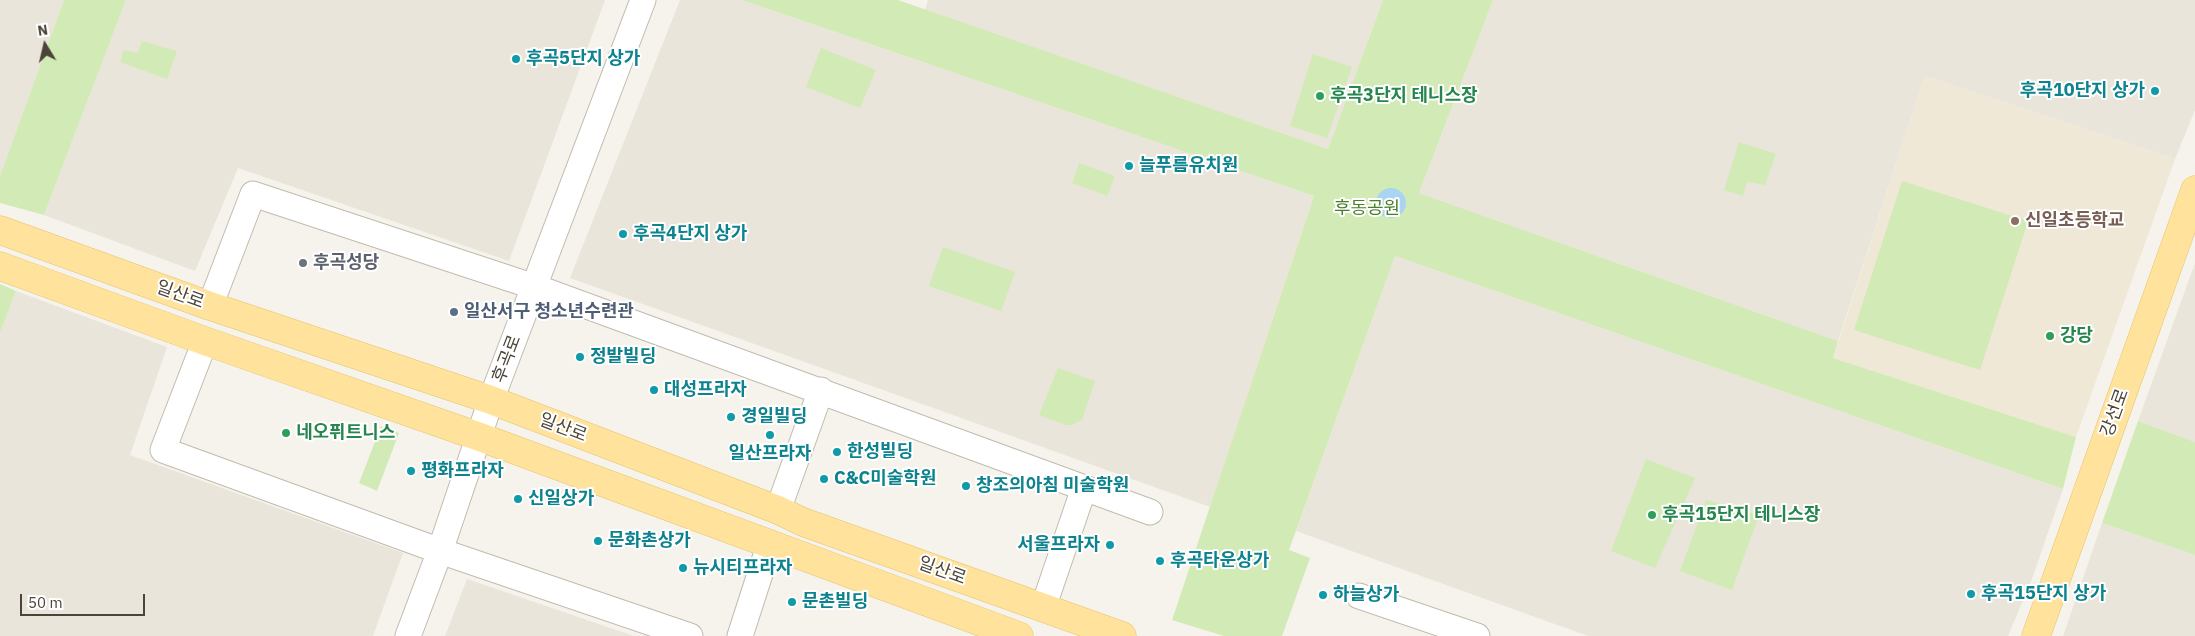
<!DOCTYPE html>
<meta charset="utf-8">
<style>
body{margin:0}
#map{position:relative;width:2195px;height:636px;overflow:hidden;background:#f6f3ec;font-family:"IBM Plex Sans",sans-serif}
canvas{display:block}
.north{position:absolute;left:20px;top:20px;width:50px;height:50px;-webkit-text-stroke:4px #fff;paint-order:stroke;rotate:351deg;font-size:14px;font-weight:700;line-height:20px;text-align:center;color:#4b4439}
.north::after{content:'';display:block;margin:auto;width:18px;height:22px;background:#4b4439;clip-path:polygon(50% 0,100% 100%,50% 72%,0 100%)}
.scale{position:absolute;left:20px;top:594px;width:125px;height:22px;box-sizing:border-box;border:2px solid #4b4439;border-top:0;padding-left:6px;font-size:15px;line-height:18px;white-space:nowrap;color:#4b4439;-webkit-text-stroke:4px #fff;paint-order:stroke}
</style>
<div id="map">
<canvas width="2195" height="636"></canvas>
<div class="north">N</div>
<div class="scale">50 m</div>
</div>
<script>
const c = document.querySelector('canvas').getContext('2d');
c.lineJoin = 'round';
function paint(path, color) { c.fillStyle = color; c.fill(path, 'evenodd'); }
const poly = rows => new Path2D(rows.map(r => 'M' + r).join(''));
function strokePath(path, color, width, dash) { c.strokeStyle = color; c.lineWidth = width; c.lineCap = dash ? 'butt' : 'round'; c.setLineDash(dash || []); c.stroke(path); }
function drawText(font, color, halo, rows, align = 'center') {
  c.font = font + ' "IBM Plex Sans","Noto Sans KR",sans-serif'; c.lineWidth = 4; c.setLineDash([]); c.textBaseline = 'middle'; c.strokeStyle = halo; c.fillStyle = color; for (const [text, x, y, turn = 0] of rows) {
    c.save(); c.translate(x, y); c.rotate((+turn || 0) * Math.PI / 180); c.textAlign = isNaN(turn) ? turn : align; if (halo) c.strokeText(text, 0, 0); c.fillText(text, 0, 0); c.restore();
  }
}
const residential = poly([
 [0,0,64,0,0,176],
 [126,0,605,0,509,261,238,168,195,271,44,215],
 [680,0,742,0,1314,196,1210,507,570,278],
 [928,0,1383,0,1328,149,925,10],
 [1493,0,2195,0,2195,110,2175,159,1925,76,1838,341,1419,193],
 [1395,256,2063,489,2032,579,2008,636,1588,636,1296,531],
 [2195,263,2195,442,2138,421],
 [16,291,167,347,130,455,403,553,373,636,0,636,0,333],
 [2102,523,2195,555,2195,636,2063,636],
 [467,579,634,636,445,636]
]);
const education = poly([
 [1925,76,2175,159,2076,437,1833,358]
]);
const green = poly([
 [64,0,126,0,44,215,0,203,0,176],
 [742,0,898,0,1328,149,1383,0,1493,0,1419,193,1838,341,1833,358,2076,437,2063,489,1395,256,1289,550,1310,558,1282,636,1224,636,1172,620,1314,196],
 [142,41,177,51,167,79,120,62,124,50,138,53],
 [821,48,876,70,860,108,806,87],
 [1313,54,1352,67,1327,138,1290,126],
 [1739,142,1776,154,1765,185,1747,182,1743,196,1724,190],
 [1079,163,1115,176,1107,196,1072,183],
 [1902,181,2028,221,1980,370,1854,330],
 [943,247,1015,272,1001,311,929,286],
 [0,284,16,291,0,333],
 [1058,368,1095,381,1082,420,1072,425,1066,425,1039,415],
 [2138,421,2195,442,2195,555,2102,523],
 [381,426,399,433,377,491,359,483],
 [1646,459,1695,478,1655,568,1611,551],
 [1706,500,1759,515,1732,590,1680,571]
]);
const water = poly([
 '1376 203a15 15 0 1 1 30 0a15 15 0 1 1-30 0Z'
]);
const minor = poly([
 [210,306,253,194,535,287,1150,512],
 [205,341,163,450,440,551,690,636],
 [778,510,821,390],
 [1359,596,1477,636],
 [1043,608,1084,488],
 [408,636,440,551,491,400,643,0],
 [740,636,770,543]
]);
const major = poly([
 [0,230,210,306,491,400,778,510,803,522,1122,636],
 [0,266,205,341,480,437,1019,636],
 [2036,636,2195,190]
]);
const markers = [
 [516,59,5,"#0f9aa8"],
 [2155,91,5,"#0f9aa8"],
 [1320,96,5,"#2e9e5b"],
 [1129,166,5,"#0f9aa8"],
 [2015,221,5,"#8d6e63"],
 [623,234,5,"#0f9aa8"],
 [303,263,5,"#6b7280"],
 [454,312,5,"#5c6f8a"],
 [2050,336,5,"#2e9e5b"],
 [580,357,5,"#0f9aa8"],
 [654,390,5,"#0f9aa8"],
 [731,417,5,"#0f9aa8"],
 [286,433,5,"#2e9e5b"],
 [770,435,5,"#0f9aa8"],
 [837,452,5,"#0f9aa8"],
 [411,471,5,"#0f9aa8"],
 [824,479,5,"#0f9aa8"],
 [966,486,5,"#0f9aa8"],
 [518,499,5,"#0f9aa8"],
 [1652,515,5,"#2e9e5b"],
 [598,541,5,"#0f9aa8"],
 [1110,545,5,"#0f9aa8"],
 [1160,561,5,"#0f9aa8"],
 [683,568,5,"#0f9aa8"],
 [1971,594,5,"#0f9aa8"],
 [1323,595,5,"#0f9aa8"],
 [792,602,5,"#0f9aa8"]
];
const cultureNames = [
 ["후곡5단지 상가",526,59],
 ["후곡10단지 상가",2145,91,"right"],
 ["늘푸름유치원",1139,166],
 ["후곡4단지 상가",633,234],
 ["정발빌딩",590,357],
 ["대성프라자",664,390],
 ["경일빌딩",741,417],
 ["한성빌딩",847,452],
 ["일산프라자",770,454,"center"],
 ["평화프라자",421,471],
 ["C&C미술학원",834,479],
 ["창조의아침 미술학원",976,486],
 ["신일상가",528,499],
 ["문화촌상가",608,541],
 ["서울프라자",1100,545,"right"],
 ["후곡타운상가",1170,561],
 ["뉴시티프라자",693,568],
 ["후곡15단지 상가",1981,594],
 ["하늘상가",1333,595],
 ["문촌빌딩",802,602]
];
const leisureNames = [
 ["후곡3단지 테니스장",1330,96],
 ["강당",2060,336],
 ["네오퓌트니스",296,433],
 ["후곡15단지 테니스장",1662,515]
];
const parkNames = [
 ["후동공원",1367,209]
];
const educationNames = [
 ["신일초등학교",2025,221]
];
const worshipNames = [
 ["후곡성당",313,263]
];
const streetNames = [
 ["일산로",180,295,20],
 ["후곡로",507,359,-69],
 ["강선로",2115,413,-70],
 ["일산로",563,428,21],
 ["일산로",942,571,20]
];
const serviceNames = [
 ["일산서구 청소년수련관",464,312]
];
paint(residential, '#eae5da');
paint(education, '#efe8d6');
paint(green, '#d2eab5');
paint(water, '#a9d4f2');
strokePath(minor, '#c2bbae', 27);
strokePath(major, '#e6c16a', 29);
strokePath(minor, '#fff', 25);
strokePath(major, '#ffe39c', 28);
for (const [x, y, r, color] of markers) { const dot = new Path2D(); dot.arc(x, y, r, 0, 2 * Math.PI); c.fillStyle = color; c.fill(dot); strokePath(dot, '#fff', 2); }
drawText('bold 18px', '#0d838f', '#fff', cultureNames, 'left');
drawText('bold 18px', '#27864d', '#fff', leisureNames, 'left');
drawText('18px', '#4a7f2a', '#fff', parkNames);
drawText('bold 18px', '#785e54', '#fff', educationNames, 'left');
drawText('bold 18px', '#5b616d', '#fff', worshipNames, 'left');
drawText('18px', '#4b4439', '#fff', streetNames);
drawText('bold 18px', '#4e5e75', '#fff', serviceNames, 'left');
</script>
